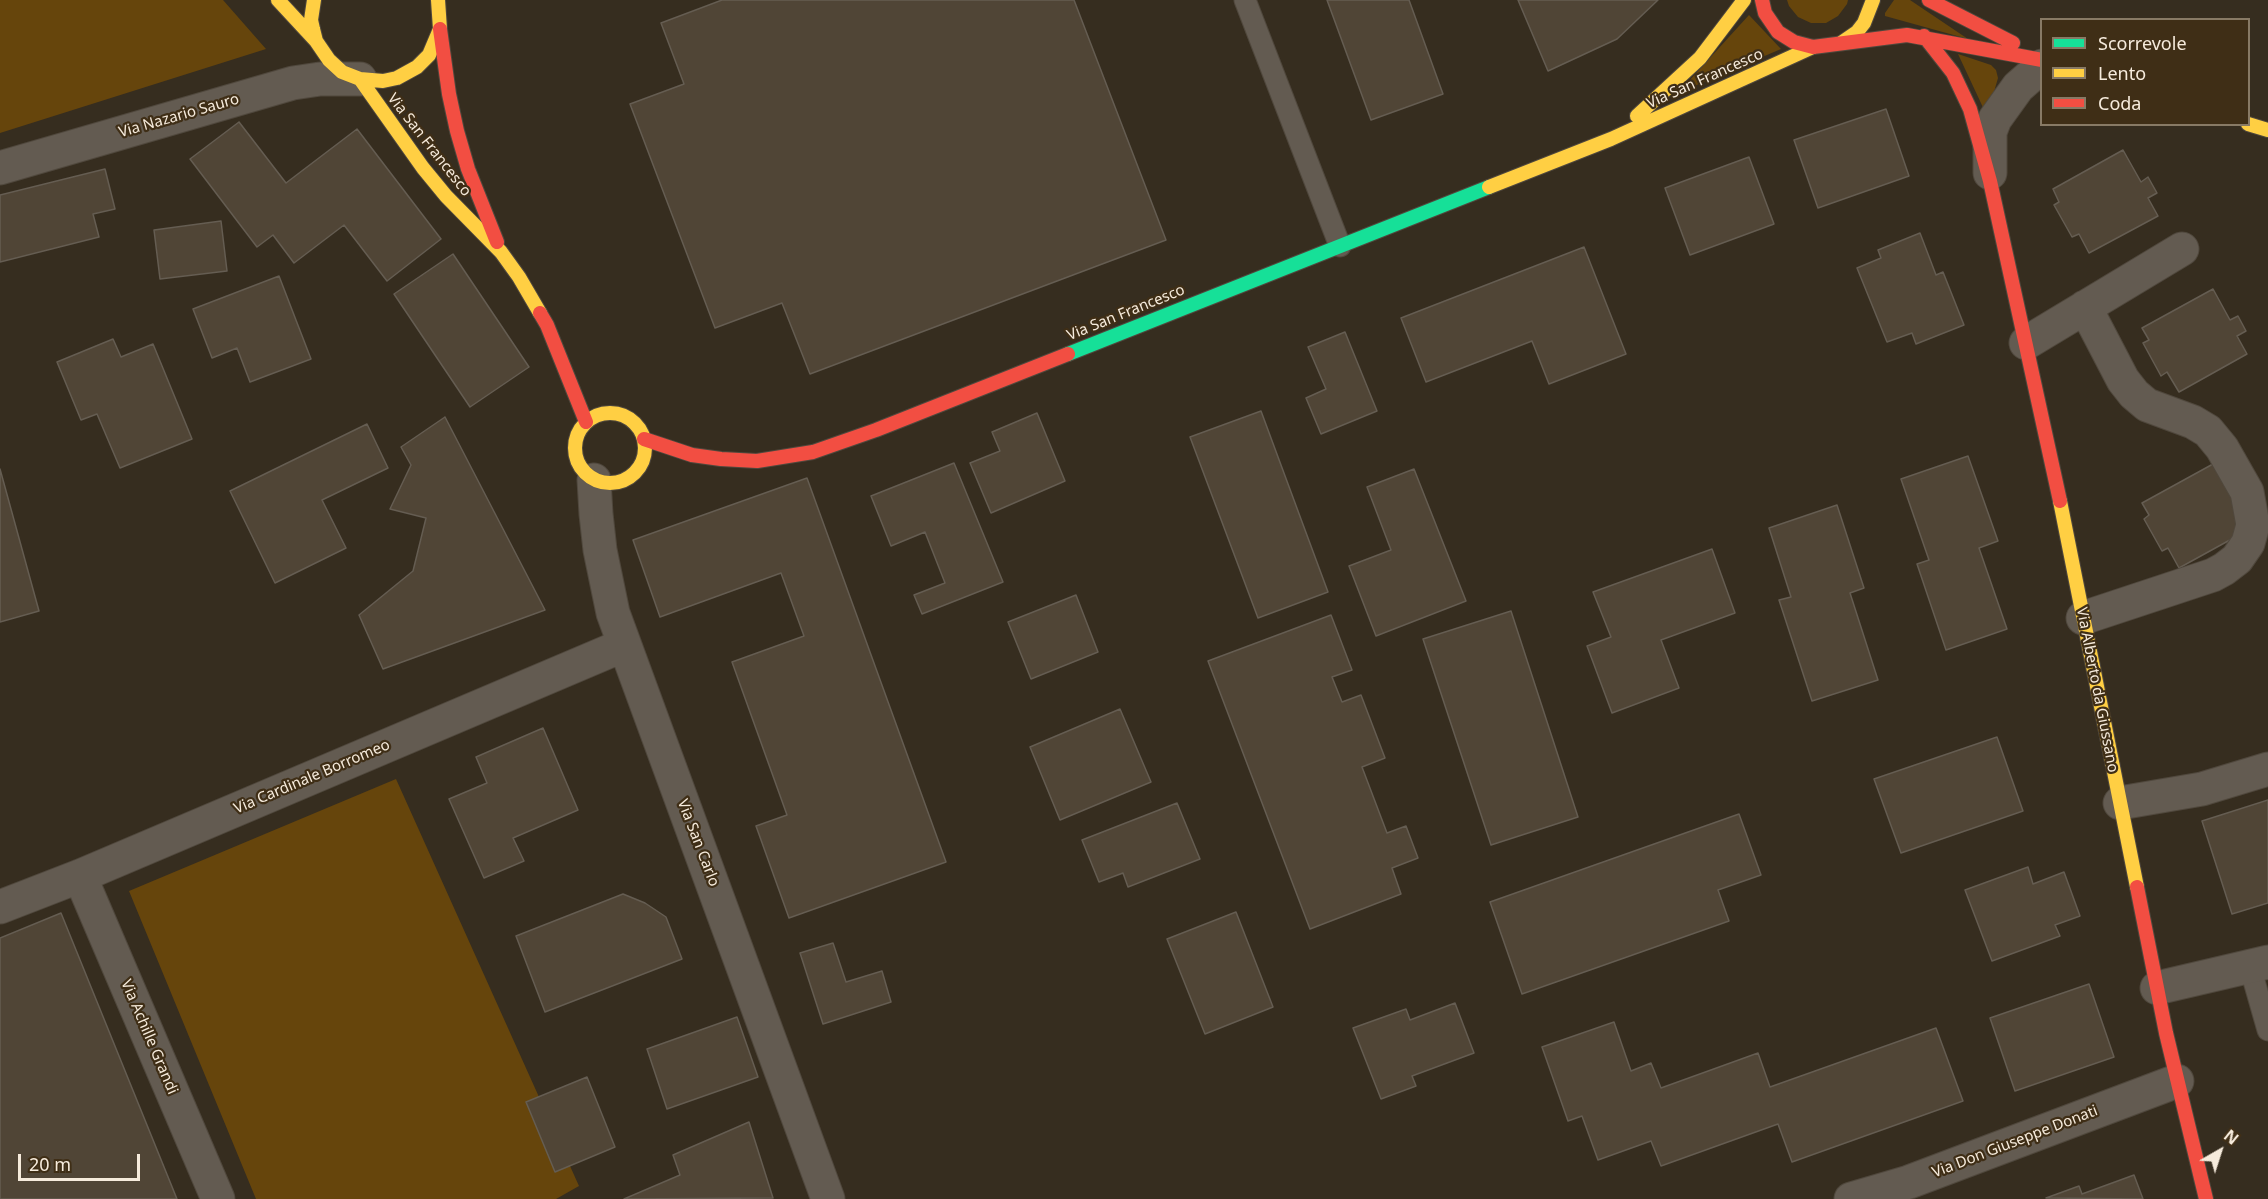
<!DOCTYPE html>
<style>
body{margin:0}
#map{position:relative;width:2268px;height:1199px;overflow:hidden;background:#362d1f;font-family:"Noto Sans",sans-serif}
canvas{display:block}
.legend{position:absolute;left:2040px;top:18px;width:210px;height:108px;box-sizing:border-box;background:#3f2e16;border:2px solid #887a65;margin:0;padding:8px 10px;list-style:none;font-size:18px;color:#f6ebdc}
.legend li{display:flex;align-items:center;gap:12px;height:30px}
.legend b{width:30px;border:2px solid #887a65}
.north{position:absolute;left:2190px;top:1121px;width:60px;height:60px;-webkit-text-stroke:4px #3f2e16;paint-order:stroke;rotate:39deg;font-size:16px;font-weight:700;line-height:24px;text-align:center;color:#f6ebdc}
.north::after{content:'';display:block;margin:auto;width:21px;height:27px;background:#f6ebdc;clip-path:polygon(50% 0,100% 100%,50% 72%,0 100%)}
.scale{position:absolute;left:18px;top:1154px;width:122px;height:27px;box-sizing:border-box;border:3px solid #f6ebdc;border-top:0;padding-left:8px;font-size:18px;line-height:21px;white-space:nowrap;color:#f6ebdc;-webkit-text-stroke:4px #3f2e16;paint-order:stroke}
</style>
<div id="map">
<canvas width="2268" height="1199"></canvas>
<ul class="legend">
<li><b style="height:8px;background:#16e098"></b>Scorrevole</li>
<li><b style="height:8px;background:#ffcf43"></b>Lento</li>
<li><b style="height:8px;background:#f24e42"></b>Coda</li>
</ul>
<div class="north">N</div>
<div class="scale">20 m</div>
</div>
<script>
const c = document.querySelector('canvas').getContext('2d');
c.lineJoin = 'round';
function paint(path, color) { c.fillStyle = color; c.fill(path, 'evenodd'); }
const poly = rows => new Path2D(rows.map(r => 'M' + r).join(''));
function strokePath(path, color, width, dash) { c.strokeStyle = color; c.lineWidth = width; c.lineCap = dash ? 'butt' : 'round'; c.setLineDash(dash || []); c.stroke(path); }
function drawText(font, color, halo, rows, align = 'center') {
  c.font = font + ' "Noto Sans",sans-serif'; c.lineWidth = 4.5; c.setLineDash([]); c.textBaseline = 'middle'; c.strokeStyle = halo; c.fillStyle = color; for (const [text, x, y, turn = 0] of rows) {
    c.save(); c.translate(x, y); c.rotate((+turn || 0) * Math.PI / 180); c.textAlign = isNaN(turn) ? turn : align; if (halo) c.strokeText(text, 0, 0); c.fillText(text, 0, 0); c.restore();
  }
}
const green = poly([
 [0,0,223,0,266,49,0,133],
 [1787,0,1848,0,1847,4,1838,16,1826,23,1811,23,1798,17,1789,6],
 [1894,0,1910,0,1968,39,1885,16,1885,13],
 [1749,15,1781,49,1678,93],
 [1958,54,1991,65,1996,70,1998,78,1987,116],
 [396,779,579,1186,556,1199,256,1199,129,891]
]);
const building = poly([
 [722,0,1074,0,1166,240,810,374,782,303,715,328,630,104,684,84,661,23,722,0],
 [1327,0,1409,0,1443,94,1371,120,1327,0],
 [1518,0,1658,0,1617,39,1548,71,1518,0],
 [1886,109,1909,176,1818,208,1794,140,1886,109],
 [239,122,286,183,357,129,441,239,387,281,344,225,294,263,273,235,257,247,190,159,239,122],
 [2123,150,2141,182,2148,177,2157,193,2148,198,2158,216,2089,253,2079,234,2072,237,2054,205,2059,202,2053,189,2123,150],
 [1749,157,1774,224,1690,255,1665,188,1749,157],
 [105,169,115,209,93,214,99,237,0,262,0,195,105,169],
 [221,221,227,271,160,279,154,230,221,221],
 [1920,233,1936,275,1943,272,1964,325,1916,344,1912,333,1887,342,1857,268,1881,258,1878,250,1920,233],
 [1584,247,1626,354,1549,384,1532,341,1426,382,1401,318,1584,247],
 [453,254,529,367,470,407,394,294,453,254],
 [279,276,311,359,250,382,237,348,212,358,193,309,279,276],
 [2213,289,2230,320,2238,316,2246,331,2237,336,2247,354,2179,392,2167,372,2161,376,2143,343,2149,340,2142,328,2213,289],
 [1345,332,1377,411,1321,434,1306,398,1326,389,1308,347,1345,332],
 [113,339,121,357,153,344,192,439,120,468,97,414,81,420,57,362,113,339],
 [1261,411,1328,592,1258,618,1190,437,1261,411],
 [1037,413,1065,481,991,513,970,463,1000,451,992,432,1037,413],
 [445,417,545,610,383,669,359,615,413,571,426,518,390,509,411,465,401,447,445,417],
 [367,424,388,468,322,500,346,548,275,583,230,491,367,424],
 [1968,456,1998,541,1979,548,2007,629,1946,650,1917,564,1929,560,1901,479,1968,456],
 [954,463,1003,582,922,614,914,595,945,583,925,532,891,546,871,496,954,463],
 [2213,464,2246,507,2248,530,2179,568,2168,548,2162,551,2144,519,2149,515,2142,503,2213,464],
 [0,469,39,611,0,622,0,469],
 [1414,469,1466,601,1376,636,1349,566,1391,550,1367,487,1414,469],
 [807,478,946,862,789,918,756,826,787,815,732,662,804,636,781,573,660,617,633,540,807,478],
 [1837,505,1864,588,1850,593,1878,680,1812,701,1779,600,1791,597,1769,528,1837,505],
 [1712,549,1735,613,1661,640,1679,688,1612,713,1587,646,1611,637,1593,592,1712,549],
 [1076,595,1098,652,1031,679,1008,622,1076,595],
 [1511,611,1578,817,1491,845,1423,639,1511,611],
 [1331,615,1352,670,1332,677,1342,702,1361,695,1385,758,1362,767,1387,833,1406,826,1418,858,1392,868,1401,894,1310,929,1208,661,1331,615],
 [1120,709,1151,782,1060,820,1030,747,1120,709],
 [543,728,578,810,513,838,524,861,484,878,449,799,487,783,476,757,543,728],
 [1997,737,2023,811,1901,853,1874,779,1997,737],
 [2268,800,2268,903,2232,914,2202,821,2268,800],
 [1177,803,1200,859,1128,887,1123,873,1099,882,1082,840,1177,803],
 [1739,814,1761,875,1718,890,1729,921,1522,994,1490,902,1739,814],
 [2028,867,2033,884,2064,872,2080,916,2055,925,2060,936,1992,961,1965,890,2028,867],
 [623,894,645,903,666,917,682,959,545,1012,516,936,623,894],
 [1236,912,1273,1007,1205,1034,1167,939,1236,912],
 [61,913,177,1199,0,1199,0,938,61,913],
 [833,943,846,982,882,971,891,1002,823,1024,800,953,833,943],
 [2089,984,2114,1057,2015,1091,1990,1018,2089,984],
 [1455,1003,1474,1053,1412,1076,1416,1086,1381,1099,1353,1028,1406,1009,1410,1020,1455,1003],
 [737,1017,758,1077,667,1109,647,1049,737,1017],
 [1614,1022,1631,1071,1651,1063,1661,1088,1758,1053,1770,1087,1936,1028,1963,1101,1792,1162,1778,1124,1661,1166,1651,1141,1598,1160,1582,1116,1568,1121,1542,1047,1614,1022],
 [587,1077,615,1147,555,1172,526,1102,587,1077],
 [749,1122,773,1198,624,1199,680,1175,673,1155,749,1122],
 [2134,1175,2143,1199,2046,1198,2079,1186,2082,1194,2134,1175]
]);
const lane = poly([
 [1245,0,1340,246],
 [2250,967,2268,1030]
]);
const street = poly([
 [0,168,293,83,320,79,360,79],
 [1990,173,1990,132,1995,119,2018,87,2042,66],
 [2026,343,2182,249],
 [594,480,596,514,600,550,613,613,828,1199],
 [2083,618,2213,575,2224,569,2237,559,2248,543,2253,525,2247,492,2222,448,2208,431,2193,422,2147,405,2134,394,2123,380,2085,307],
 [2120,803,2202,789,2268,769],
 [80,876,218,1199],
 [0,907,80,876,624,645],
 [2157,988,2268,962],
 [1851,1199,1909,1182,2177,1081]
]);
const fast = poly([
 [1068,354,1489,187]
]);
const slow = poly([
 [278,0,316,41],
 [314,0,311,20,313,29,316,41,329,60,342,72,360,79,383,81,397,78,417,67,429,55,440,29,438,0],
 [1841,43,1857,32,1864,23,1873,0],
 [360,79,423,168,446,196,501,252,519,277,540,313],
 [1637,116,1700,58,1744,0],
 [2248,124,2268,130],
 [1489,187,1611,139,1813,47],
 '575 448a35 35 0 1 1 70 0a35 35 0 1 1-70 0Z',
 [2060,501,2137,887]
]);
const jam = poly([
 [1762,0,1765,13,1778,32,1794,42,1813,47,1907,35,2042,60],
 [1929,0,2013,43],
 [440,29,449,94,457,131,468,169,497,242],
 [1924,36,1953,73,1970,109,1990,181,2060,501],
 [540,313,547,325,586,422],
 [644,439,692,455,721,459,757,461,813,452,876,430,1068,354],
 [2137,887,2166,1033,2206,1199]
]);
const streetNames = [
 ["Via San Francesco",1705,79,-24],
 ["Via Nazario Sauro",179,116,-16],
 ["Via San Francesco",429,145,52],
 ["Via San Francesco",1126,313,-22],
 ["Via Alberto da Giussano",2097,690,79],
 ["Via Cardinale Borromeo",312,777,-23],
 ["Via San Carlo",698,843,69],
 ["Via Achille Grandi",149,1037,67],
 ["Via Don Giuseppe Donati",2015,1142,-21]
];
paint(green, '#66450c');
paint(building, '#504536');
strokePath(building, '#655d52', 1.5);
strokePath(lane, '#50483d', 23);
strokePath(street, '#50483d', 35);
strokePath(fast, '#50483d', 16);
strokePath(slow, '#50483d', 16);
strokePath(jam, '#50483d', 16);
strokePath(lane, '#635b51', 21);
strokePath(street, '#635b51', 33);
strokePath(fast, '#16e098', 14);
strokePath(slow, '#ffcf43', 14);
strokePath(jam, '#f24e42', 14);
drawText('15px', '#f6ebdc', '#3f2e16', streetNames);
</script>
